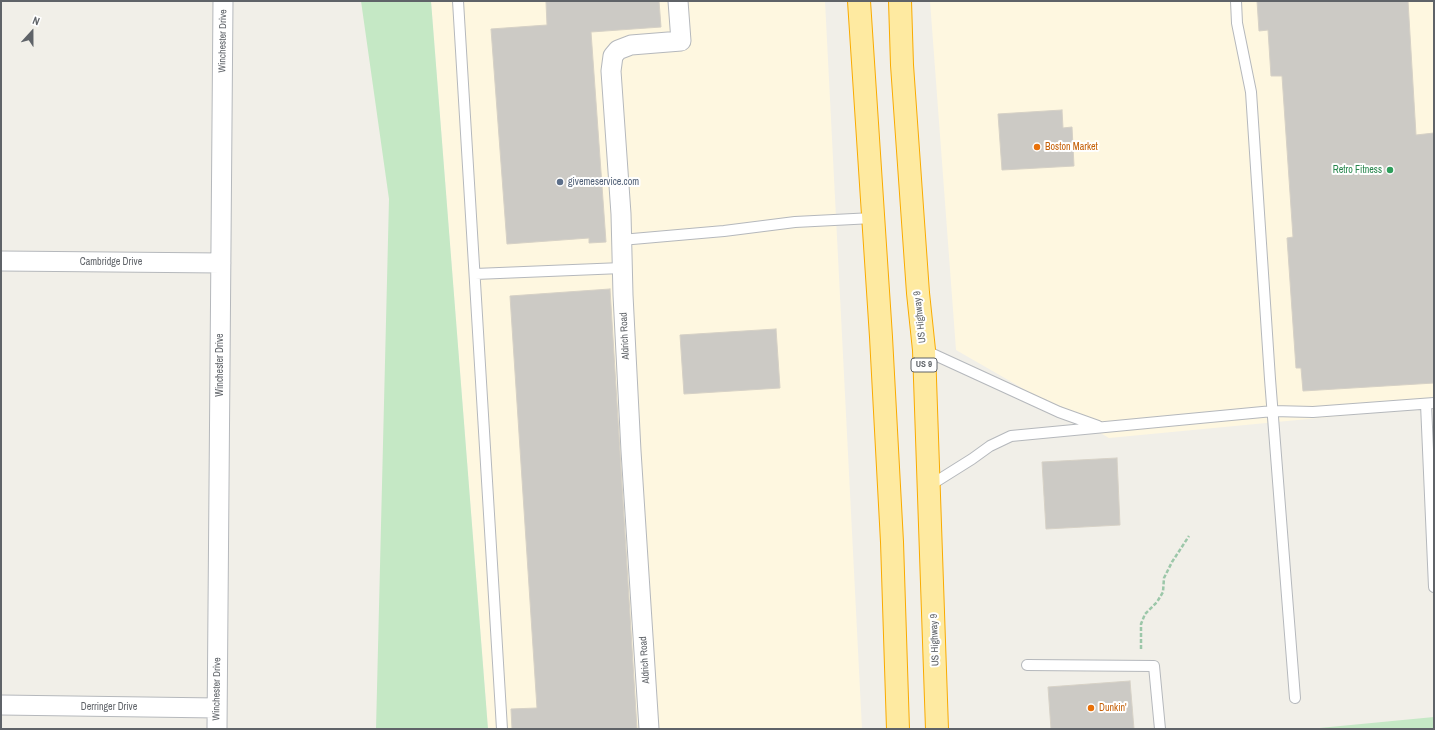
<!DOCTYPE html>
<style>
body{margin:0}
#map{position:relative;width:1435px;height:730px;overflow:hidden;background:#f1efe8;font-family:"Archivo Narrow",sans-serif}
canvas{display:block}
.frame{position:absolute;inset:0;border:2px solid #5f6368;pointer-events:none}
.north{position:absolute;left:12px;top:12px;width:40px;height:40px;-webkit-text-stroke:3px #fff;paint-order:stroke;rotate:21deg;font-size:11px;font-weight:700;line-height:16px;text-align:center;color:#5f6368}
.north::after{content:'';display:block;margin:auto;width:14px;height:18px;background:#5f6368;clip-path:polygon(50% 0,100% 100%,50% 72%,0 100%)}
</style>
<div id="map">
<canvas width="1435" height="730"></canvas>
<div class="frame"></div>
<div class="north">N</div>
</div>
<script>
const c = document.querySelector('canvas').getContext('2d');
c.lineJoin = 'round';
function paint(path, color) { c.fillStyle = color; c.fill(path, 'evenodd'); }
const poly = rows => new Path2D(rows.map(r => 'M' + r).join(''));
function strokePath(path, color, width, dash) { c.strokeStyle = color; c.lineWidth = width; c.lineCap = dash ? 'butt' : 'round'; c.setLineDash(dash || []); c.stroke(path); }
function drawText(font, color, halo, rows, align = 'center') {
  c.font = font + ' "Archivo Narrow",sans-serif'; c.lineWidth = 4; c.setLineDash([]); c.textBaseline = 'middle'; c.strokeStyle = halo; c.fillStyle = color; for (const [text, x, y, turn = 0] of rows) {
    c.save(); c.translate(x, y); c.rotate((+turn || 0) * Math.PI / 180); c.textAlign = isNaN(turn) ? turn : align; if (halo) c.strokeText(text, 0, 0); c.fillText(text, 0, 0); c.restore();
  }
}
const commercial = poly([
 [431,1,825,1,862,729,488,729],
 [930,1,1434,1,1434,407,1109,438,956,350]
]);
const green = poly([
 [361,1,431,1,488,729,376,729,389,199],
 [1434,717,1434,729,1309,729]
]);
const building = poly([
 [557,1,659,1,661,27,591,32,606,242,589,243,589,238,507,244,491,29,547,25,546,2,557,1],
 [1257,1,1408,1,1416,135,1434,133,1434,383,1303,391,1301,368,1296,368,1287,238,1293,237,1282,76,1271,76,1268,30,1259,31,1257,1],
 [1062,110,1063,128,1072,127,1074,166,1002,170,998,114,1062,110],
 [610,289,637,729,512,729,511,709,537,708,510,296,610,289],
 [776,329,780,388,684,394,680,335,776,329],
 [1117,458,1120,525,1046,529,1042,462,1117,458],
 [1130,681,1134,729,1051,729,1048,687,1130,681]
]);
const path = poly([
 [1141,649,1141,624,1145,614,1157,602,1163,592,1164,578,1172,562,1189,536]
]);
const service = poly([
 [458,1,502,729],
 [1236,1,1237,23,1251,92,1270,379,1295,698],
 [621,240,724,231,795,222,873,218],
 [475,274,622,268],
 [924,350,1059,412,1098,426],
 [1426,404,1434,587],
 [929,486,972,459,990,446,1011,436,1273,411,1313,412,1434,403],
 [1027,665,1154,666,1160,729]
]);
const minor = poly([
 [1,261,221,263],
 [1,705,217,708],
 [217,729,223,1],
 [649,729,631,451,623,295,621,214,611,71,613,56,618,50,631,45,681,41,678,1]
]);
const trunk = poly([
 [859,1,881,337,892,542,898,729],
 [900,1,902,65,918,293,924,350,937,729]
]);
const markers = [
 [1037,147,4,"#e8710a"],
 [1390,170,4,"#2e9e5b"],
 [560,182,4,"#5c6f8a"],
 [1091,708,4,"#e8710a"]
];
const shields = [
 [924,365,26]
];
const shieldNames = [
 ["US 9",924,365]
];
const streetNames = [
 ["Winchester Drive",223,41,-89],
 ["Cambridge Drive",111,262],
 ["US Highway 9",920,317,-96],
 ["Aldrich Road",625,336,-93],
 ["Winchester Drive",220,365,-90],
 ["US Highway 9",935,640,-92],
 ["Aldrich Road",645,660,-94],
 ["Winchester Drive",217,689,-89],
 ["Derringer Drive",109,707]
];
const foodNames = [
 ["Boston Market",1045,147],
 ["Dunkin'",1099,708]
];
const leisureNames = [
 ["Retro Fitness",1382,170]
];
const serviceNames = [
 ["givemeservice.com",568,182]
];
paint(commercial, '#fef7e0');
paint(green, '#c5e8c5');
paint(building, '#cccac5');
strokePath(building, '#d6d1c6', 1);
strokePath(service, '#b5b8bc', 12);
strokePath(minor, '#b5b8bc', 21);
strokePath(trunk, '#f9ab00', 24);
strokePath(path, '#9cc7a9', 2.5, [4, 2]);
strokePath(service, '#fff', 10);
strokePath(minor, '#fff', 19);
strokePath(trunk, '#feeaa1', 22);
for (const [x, y, r, color] of markers) { const dot = new Path2D(); dot.arc(x, y, r, 0, 2 * Math.PI); c.fillStyle = color; c.fill(dot); strokePath(dot, '#fff', 1.5); }
for (const [x, y, w] of shields) { const box = new Path2D(); box.roundRect(x - w / 2, y - 7, w, 14, 3); c.fillStyle = '#fff'; c.fill(box); strokePath(box, '#5f6368', 1); }
drawText('bold 9px', '#5f6368', null, shieldNames);
drawText('10px', '#5f6368', '#fff', streetNames);
drawText('10px', '#c56008', '#fff', foodNames, 'left');
drawText('10px', '#27864d', '#fff', leisureNames, 'right');
drawText('10px', '#4e5e75', '#fff', serviceNames, 'left');
</script>
